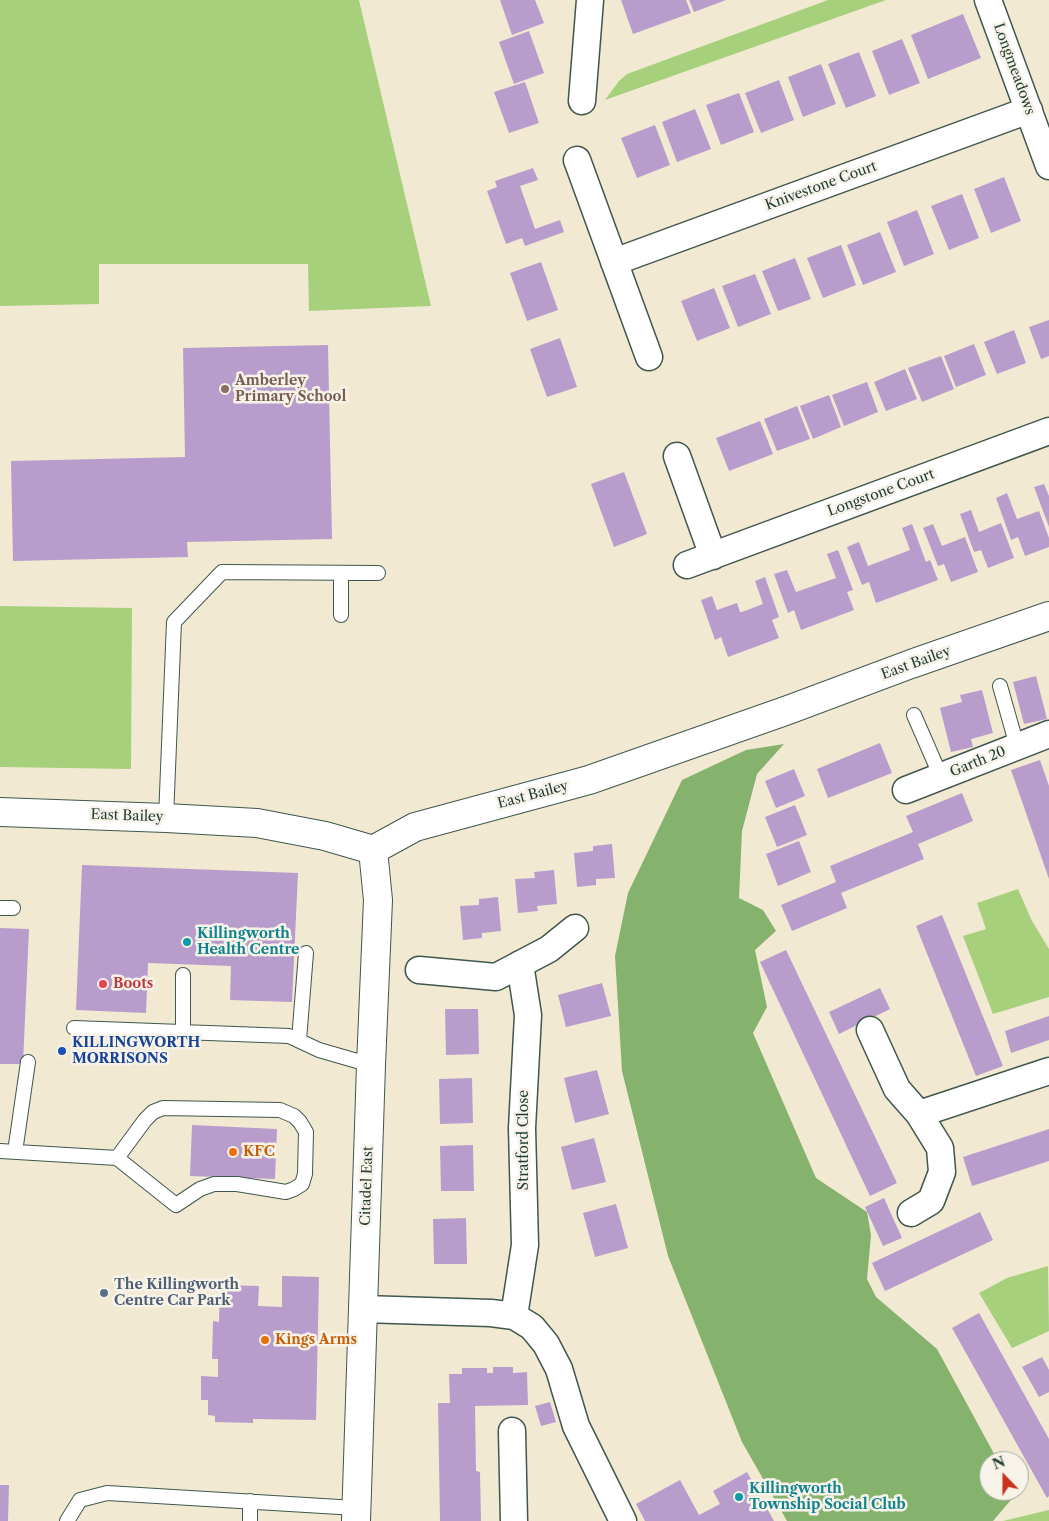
<!DOCTYPE html>
<style>
body{margin:0}
#map{position:relative;width:1049px;height:1521px;overflow:hidden;background:#f2e9d3;font-family:"Libre Caslon Text",serif}
canvas{display:block}
.north{position:absolute;left:979px;top:1451px;width:50px;height:50px;box-sizing:border-box;background:#f7f3e8;border:1px solid #a1aaa0;border-radius:50%;rotate:338deg;font-size:14px;font-weight:700;line-height:20px;text-align:center;color:#1f3d34}
.north::after{content:'';display:block;margin:auto;width:18px;height:22px;background:#c8321e;clip-path:polygon(50% 0,100% 100%,50% 72%,0 100%)}
</style>
<div id="map">
<canvas width="1049" height="1521"></canvas>
<div class="north">N</div>
</div>
<script>
const c = document.querySelector('canvas').getContext('2d');
c.lineJoin = 'round';
function paint(path, color) { c.fillStyle = color; c.fill(path, 'evenodd'); }
const poly = rows => new Path2D(rows.map(r => 'M' + r).join(''));
function strokePath(path, color, width, dash) { c.strokeStyle = color; c.lineWidth = width; c.lineCap = dash ? 'butt' : 'round'; c.setLineDash(dash || []); c.stroke(path); }
function drawText(font, color, halo, rows, align = 'center') {
  c.font = font + ' "Libre Caslon Text",serif'; c.lineWidth = 5; c.setLineDash([]); c.textBaseline = 'middle'; c.strokeStyle = halo; c.fillStyle = color; for (const [text, x, y, turn = 0] of rows) {
    c.save(); c.translate(x, y); c.rotate((+turn || 0) * Math.PI / 180); c.textAlign = isNaN(turn) ? turn : align; if (halo) c.strokeText(text, 0, 0); c.fillText(text, 0, 0); c.restore();
  }
}
const green = poly([
 [0,0,359,0,431,306,309,311,308,264,99,264,99,304,0,306],
 [828,0,886,0,605,100,619,81,627,74],
 [0,606,132,608,131,769,0,767],
 [1018,889,1032,921,1049,949,1049,997,993,1014,963,936,986,929,977,903],
 [1048,1266,1049,1331,1012,1348,979,1293,1007,1278],
 [1049,1510,1049,1521,1003,1521]
]);
const forest = poly([
 [784,744,757,774,742,831,739,898,763,910,776,931,755,950,767,1007,753,1033,816,1178,867,1212,871,1235,867,1279,876,1297,937,1349,998,1461,989,1461,989,1491,1015,1491,1016,1494,993,1521,787,1521,742,1442,668,1256,622,1071,615,956,628,893,682,780,746,750]
]);
const building = poly([
 [500,0,535,0,544,23,512,35],
 [621,0,686,0,691,13,633,34],
 [689,0,726,0,694,12],
 [963,14,981,58,928,79,911,35],
 [529,31,544,73,514,84,499,42],
 [902,39,920,83,889,95,872,51],
 [859,52,876,96,846,108,828,64],
 [821,64,836,104,803,117,788,77],
 [779,80,794,120,761,133,745,93],
 [525,82,539,123,509,133,494,92],
 [739,93,754,132,721,145,706,105],
 [695,109,711,149,677,162,662,122],
 [655,125,670,165,637,178,621,138],
 [533,168,538,180,520,186,535,229,560,220,564,232,525,246,522,238,506,244,487,191,497,187,495,181],
 [1004,177,1021,221,991,233,974,189],
 [962,194,979,238,949,250,931,206],
 [917,210,934,254,904,266,887,222],
 [880,232,896,272,863,285,847,245],
 [841,245,856,285,823,298,807,258],
 [795,258,811,299,778,311,762,271],
 [541,262,558,310,527,321,510,273],
 [755,274,771,314,738,327,722,286],
 [714,288,730,328,697,341,681,301],
 [1049,320,1049,356,1041,359,1029,327],
 [1014,330,1026,363,997,374,984,342],
 [560,338,577,387,547,397,530,349],
 [974,344,986,375,956,387,944,356],
 [328,345,332,539,187,542,188,557,13,561,11,461,185,457,183,348],
 [941,356,954,389,922,402,908,368],
 [905,369,917,399,886,411,874,382],
 [867,382,878,412,844,426,832,395],
 [829,395,841,427,813,439,800,406],
 [797,406,810,439,777,451,764,419],
 [760,421,773,454,729,471,716,438],
 [624,472,647,534,614,547,591,484],
 [1044,484,1049,496,1049,527,1034,487],
 [1007,493,1017,519,1039,511,1049,538,1049,547,1025,556,1018,537,1011,540,996,498],
 [971,510,979,532,1001,523,1014,558,988,568,981,550,974,552,960,514],
 [912,524,926,562,930,560,938,580,876,603,869,582,862,585,847,547,859,542,868,566,910,550,902,528],
 [933,524,942,546,965,537,978,572,951,582,944,564,938,566,923,528],
 [838,550,853,590,847,592,854,610,801,630,794,610,788,613,774,574,787,570,796,592,836,578,827,554],
 [765,577,779,617,772,620,779,638,728,657,721,637,715,640,701,600,712,596,717,610,737,603,740,612,742,612,763,604,755,581],
 [1036,676,1047,719,1024,724,1013,682],
 [982,690,993,733,971,739,973,747,951,752,940,708,962,702,960,695],
 [880,743,892,773,828,798,817,769],
 [1040,760,1049,786,1049,879,1011,770],
 [794,769,805,796,776,808,765,781],
 [962,793,973,821,918,844,924,859,841,893,847,908,792,931,781,905,836,882,830,866,913,832,906,816],
 [795,805,807,835,777,847,765,817],
 [799,841,811,872,778,886,766,854],
 [612,844,615,878,596,879,596,885,577,887,574,853,593,851,593,846],
 [82,865,298,873,292,1002,230,1000,231,966,148,963,146,1013,76,1010],
 [554,870,557,904,537,906,538,911,518,913,515,879,535,878,534,872],
 [498,897,501,931,482,933,482,938,463,940,460,906,479,905,479,899],
 [942,915,1003,1066,976,1076,916,926],
 [0,928,29,929,23,1064,0,1064],
 [786,950,897,1183,870,1196,760,962],
 [602,983,611,1016,566,1027,558,995],
 [880,988,890,1009,839,1034,829,1012],
 [445,1009,478,1009,479,1054,446,1055],
 [1049,1016,1049,1040,1011,1053,1005,1031],
 [597,1070,609,1114,575,1123,564,1078],
 [472,1078,473,1123,440,1124,439,1079],
 [192,1125,277,1129,275,1179,190,1176],
 [1049,1129,1049,1161,972,1186,963,1157],
 [594,1138,606,1182,572,1190,561,1147],
 [473,1145,474,1191,441,1191,440,1146],
 [884,1198,902,1238,883,1246,865,1207],
 [616,1204,628,1248,595,1257,583,1213],
 [980,1212,993,1240,885,1291,872,1263],
 [466,1218,467,1264,434,1264,433,1219],
 [282,1276,319,1277,316,1420,253,1419,253,1423,215,1422,215,1416,208,1415,208,1400,201,1400,201,1376,218,1377,218,1359,212,1359,213,1321,219,1322,220,1285,259,1286,258,1306,282,1307],
 [979,1313,1049,1439,1049,1496,1047,1498,952,1328],
 [1042,1357,1049,1370,1049,1392,1039,1397,1022,1367],
 [493,1367,513,1367,513,1373,527,1372,528,1405,475,1406,476,1471,480,1472,481,1521,440,1521,438,1403,450,1403,449,1374,462,1374,462,1368,487,1368,487,1373,493,1373],
 [550,1402,556,1422,541,1426,535,1406],
 [747,1472,774,1521,645,1521,636,1504,680,1480,699,1515,720,1504,713,1491],
 [0,1485,9,1485,8,1521,0,1521]
]);
const service = poly([
 [341,615,341,573],
 [1000,686,1017,746],
 [914,715,941,777],
 [166,818,174,622,222,572,378,573],
 [0,908,13,908],
 [74,1028,289,1036,319,1050,371,1065],
 [183,1032,183,975],
 [299,1040,306,953],
 [0,1151,117,1158,176,1205,200,1189,214,1184,237,1184,286,1192,294,1189,302,1184,305,1174,306,1132,300,1122,294,1116,280,1110,163,1108,153,1112,145,1120,117,1158],
 [15,1152,28,1062],
 [67,1521,80,1500,107,1493,356,1508],
 [250,1521,250,1501]
]);
const minor = poly([
 [988,0,1049,166],
 [582,101,590,0],
 [577,160,649,357],
 [614,262,1029,110],
 [677,456,713,556],
 [687,565,1049,431],
 [906,790,1049,734],
 [419,970,496,977,549,949,575,928],
 [870,1030,897,1089,919,1114,940,1148,942,1172,931,1201,911,1213],
 [919,1114,1049,1071],
 [363,1309,491,1313,514,1316,532,1327,546,1344,559,1369,576,1426,623,1521],
 [514,1316,525,1245,522,1128,528,1015,520,964],
 [512,1431,514,1521]
]);
const tertiary = poly([
 [0,812,166,818,257,823,325,836,373,850,415,827,589,780,788,710,911,664,1049,616],
 [356,1521,371,1065,378,900,373,850]
]);
const markers = [
 [225,389,5,"#8d6e63"],
 [187,942,5,"#0f9aa8"],
 [103,984,5,"#e0444e"],
 [62,1051,5,"#1a4fb4"],
 [233,1152,5,"#e8710a"],
 [104,1293,5,"#5c6f8a"],
 [265,1340,5,"#e8710a"],
 [739,1497,5,"#0f9aa8"]
];
const streetNames = [
 ["Longmeadows",1014,69,70],
 ["Knivestone Court",821,186,-20],
 ["Longstone Court",881,493,-20],
 ["East Bailey",916,663,-20],
 ["Garth 20",978,762,-22],
 ["East Bailey",533,795,-15],
 ["East Bailey",127,816,2],
 ["Stratford Close",524,1140,-90],
 ["Citadel East",367,1186,-88]
];
const educationNames = [
 ["Amberley",235,381],
 ["Primary School",235,397]
];
const cultureNames = [
 ["Killingworth",197,934],
 ["Health Centre",197,950],
 ["Killingworth",749,1489],
 ["Township Social Club",749,1505]
];
const healthNames = [
 ["Boots",113,984]
];
const transitNames = [
 ["KILLINGWORTH",72,1043],
 ["MORRISONS",72,1059]
];
const foodNames = [
 ["KFC",243,1152],
 ["Kings Arms",275,1340]
];
const serviceNames = [
 ["The Killingworth",114,1285],
 ["Centre Car Park",114,1301]
];
paint(green, '#a7d07c');
paint(forest, '#85b26c');
paint(building, '#b89dcc');
strokePath(service, '#3f574c', 16);
strokePath(minor, '#3f574c', 29);
strokePath(tertiary, '#3f574c', 30);
strokePath(service, '#fff', 14);
strokePath(minor, '#fff', 26);
strokePath(tertiary, '#fff', 28);
for (const [x, y, r, color] of markers) { const dot = new Path2D(); dot.arc(x, y, r, 0, 2 * Math.PI); c.fillStyle = color; c.fill(dot); strokePath(dot, '#f7f3e8', 2); }
drawText('14px', '#1f3d34', '#f7f3e8', streetNames);
drawText('bold 14px', '#785e54', '#f7f3e8', educationNames, 'left');
drawText('bold 14px', '#0d838f', '#f7f3e8', cultureNames, 'left');
drawText('bold 14px', '#be3a42', '#f7f3e8', healthNames, 'left');
drawText('bold 14px', '#164399', '#f7f3e8', transitNames, 'left');
drawText('bold 14px', '#c56008', '#f7f3e8', foodNames, 'left');
drawText('bold 14px', '#4e5e75', '#f7f3e8', serviceNames, 'left');
</script>
